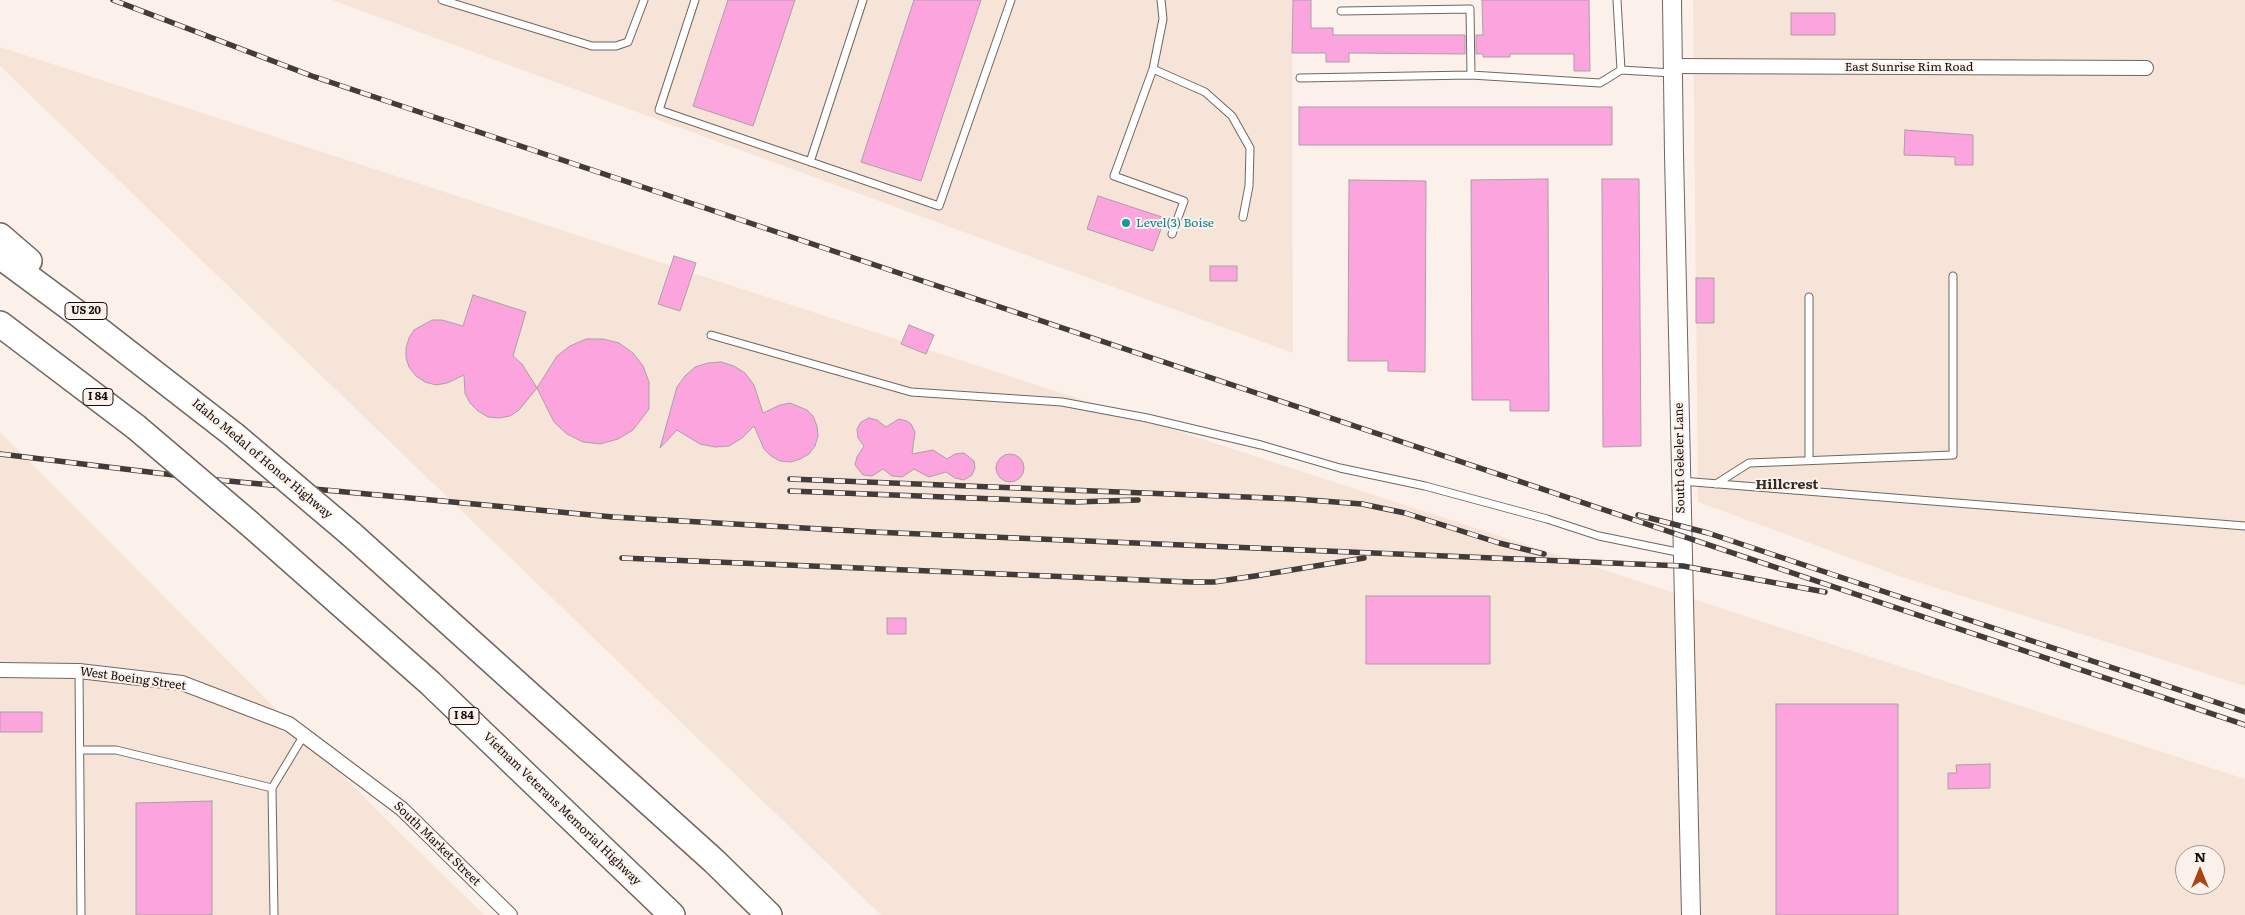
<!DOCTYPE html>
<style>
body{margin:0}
#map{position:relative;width:2245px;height:915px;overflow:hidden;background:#fcf0ea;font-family:Literata,serif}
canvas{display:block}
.north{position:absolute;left:2175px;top:845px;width:50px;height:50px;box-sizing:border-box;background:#fcf0ea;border:1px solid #9f9692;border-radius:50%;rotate:0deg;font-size:14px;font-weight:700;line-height:20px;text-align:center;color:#130f0d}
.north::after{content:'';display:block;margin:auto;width:18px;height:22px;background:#a94511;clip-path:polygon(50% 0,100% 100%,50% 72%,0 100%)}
</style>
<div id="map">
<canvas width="2245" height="915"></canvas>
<div class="north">N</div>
</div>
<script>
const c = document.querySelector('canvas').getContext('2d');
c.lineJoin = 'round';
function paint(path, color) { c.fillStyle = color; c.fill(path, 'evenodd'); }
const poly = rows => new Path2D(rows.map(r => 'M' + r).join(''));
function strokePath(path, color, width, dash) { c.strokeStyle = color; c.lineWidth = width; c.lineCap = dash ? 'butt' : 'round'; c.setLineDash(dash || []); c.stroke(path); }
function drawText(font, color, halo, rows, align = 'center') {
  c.font = font + ' Literata,serif'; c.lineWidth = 4; c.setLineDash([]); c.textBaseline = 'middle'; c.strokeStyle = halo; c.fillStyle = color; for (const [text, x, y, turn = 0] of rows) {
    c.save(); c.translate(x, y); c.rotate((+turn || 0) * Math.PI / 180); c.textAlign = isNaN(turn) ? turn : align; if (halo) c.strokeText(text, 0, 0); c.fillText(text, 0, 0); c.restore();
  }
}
const built = poly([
 [332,0,1292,0,1293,353],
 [1693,0,2245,0,2245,686,1902,577,1698,502],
 [0,47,2245,779,2245,915,881,915,0,66],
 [2185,855,2215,855,2215,885,2185,885],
 [0,432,387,820,484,915,0,915]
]);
const building = poly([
 [728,0,795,0,753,126,693,106,728,0],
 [914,0,981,0,921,181,861,162,914,0],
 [1293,0,1311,0,1311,28,1333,28,1333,35,1465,35,1465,54,1349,53,1349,62,1326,62,1326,53,1292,53,1293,0],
 [1482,0,1589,0,1590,71,1574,71,1574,54,1510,54,1510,57,1483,57,1483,54,1476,54,1476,35,1483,35,1482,0],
 [1791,13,1835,13,1835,35,1791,35,1791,13],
 [1299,107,1612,107,1612,145,1299,145,1299,107],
 [1905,130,1973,135,1973,165,1955,165,1955,157,1904,155,1905,130],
 [1548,179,1549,411,1510,411,1510,400,1472,400,1471,180,1548,179],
 [1602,179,1639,179,1641,446,1603,447,1602,179],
 [1349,180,1426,181,1425,372,1388,371,1388,361,1348,361,1349,180],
 [1098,196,1165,218,1153,251,1087,229,1098,196],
 [674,256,696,263,680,311,658,304,674,256],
 [1210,266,1237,266,1237,281,1210,281,1210,266],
 [1696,278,1714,278,1714,323,1696,323,1696,278],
 [473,295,526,312,513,356,522,364,537,388,557,356,570,346,586,339,603,339,619,343,633,353,643,366,649,382,649,409,633,430,618,439,600,444,583,442,567,434,554,422,537,388,519,410,510,416,499,418,488,417,478,411,470,403,465,393,464,375,447,383,436,385,425,382,416,376,409,367,406,358,406,348,409,338,414,330,432,320,442,320,463,326,473,295],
 [909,325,934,335,926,354,901,344,909,325],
 [721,362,734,366,745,373,754,385,763,413,780,405,790,403,807,410,813,416,817,426,818,436,815,446,809,454,800,459,791,462,780,461,771,456,764,449,754,426,742,438,729,446,715,447,700,444,677,430,660,448,677,387,685,376,695,367,708,363,721,362],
 [869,418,877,420,886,427,899,419,907,421,911,424,915,432,912,454,933,450,947,459,955,454,964,453,974,461,975,468,972,475,964,480,955,478,946,472,929,477,914,469,902,477,892,476,883,469,872,476,863,475,855,465,857,457,864,446,858,438,857,429,861,422,869,418],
 '996 468a14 14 0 1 1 28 0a14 14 0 1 1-28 0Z',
 [1366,596,1490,596,1490,664,1366,664,1366,596],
 [887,618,906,618,906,634,887,634,887,618],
 [1776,704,1898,704,1898,915,1776,915,1776,704],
 [0,712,42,712,42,732,0,732,0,712],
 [1990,764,1990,788,1948,789,1948,773,1957,773,1956,765,1990,764],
 [212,801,212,915,136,915,136,803,212,801]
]);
const service = poly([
 [442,0,592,46,616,46,628,42,644,0],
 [695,0,659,110,939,206,1011,0],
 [1161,0,1163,19,1153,69,1114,176,1184,201,1172,234],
 [1617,0,1621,70,1672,73],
 [1341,11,1470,9,1471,75],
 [1153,69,1205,92,1232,116,1250,148,1249,186,1243,217],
 [1300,78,1471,75,1600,83,1621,70],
 [810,162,863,0],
 [711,335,911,392,1062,402,1147,418,1261,445,1340,468,1425,486,1547,519,1599,536,1682,553],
 [1809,459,1809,297],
 [1681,481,2245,526],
 [1716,484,1749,463,1953,455,1953,276],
 [79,671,81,915],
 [80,750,116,750,272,788],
 [274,915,272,788,304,735]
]);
const minor = poly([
 [1673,66,2146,68],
 [0,670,79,671,182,683,289,724,402,809,510,915]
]);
const tertiary = poly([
 [1672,0,1674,154,1691,915]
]);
const motorway = poly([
 [0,236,29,261],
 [0,256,77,313,234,435],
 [0,324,136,427],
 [250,524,430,683,672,915],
 [351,534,714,861,769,915]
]);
const rail = poly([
 [113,0,312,76,2245,725],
 [0,454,207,479,613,517,873,532,1683,566,1825,592],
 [790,479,1296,499,1362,504,1405,513,1499,543,1544,554],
 [790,491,1074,502,1138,500],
 [1638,515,1708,533,2245,712],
 [622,558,1190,582,1214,582,1255,576,1364,558]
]);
const motorwayBridge = poly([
 [136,427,250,524],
 [234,435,351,534]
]);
const markers = [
 [1126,223,5,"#0f9aa8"]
];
const shields = [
 [86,311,42],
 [98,397,30],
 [464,716,30]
];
const shieldNames = [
 ["US 20",86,311],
 ["I 84",98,397],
 ["I 84",464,716]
];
const streetNames = [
 ["East Sunrise Rim Road",1909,67],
 ["South Gekeler Lane",1680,458,-91],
 ["Idaho Medal of Honor Highway",262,459,40],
 ["West Boeing Street",133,679,8],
 ["Vietnam Veterans Memorial Highway",562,809,44],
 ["South Market Street",437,844,44]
];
const cultureNames = [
 ["Level(3) Boise",1136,223]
];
const neighbourhoodNames = [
 ["Hillcrest",1787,485]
];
paint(built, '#f6e4d9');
paint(building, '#fca4de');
strokePath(building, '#aaa0a6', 1);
strokePath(service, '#706660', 9);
strokePath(minor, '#706660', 16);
strokePath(tertiary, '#706660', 20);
strokePath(motorway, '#706660', 28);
strokePath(service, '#fff', 7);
strokePath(minor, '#fff', 14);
strokePath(tertiary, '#fff', 18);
strokePath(motorway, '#fff', 25);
strokePath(rail, '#413c39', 5.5);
strokePath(rail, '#fcf0ea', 4, [11]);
strokePath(motorwayBridge, '#706660', 28, []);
strokePath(motorwayBridge, '#fff', 25);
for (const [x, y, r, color] of markers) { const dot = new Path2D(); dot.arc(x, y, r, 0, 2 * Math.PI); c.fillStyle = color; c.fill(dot); strokePath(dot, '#fcf0ea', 2); }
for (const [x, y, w] of shields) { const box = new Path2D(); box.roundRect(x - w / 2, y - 8.5, w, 17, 4); c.fillStyle = '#fcf0ea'; c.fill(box); strokePath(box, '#130f0d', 1); }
drawText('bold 11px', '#130f0d', null, shieldNames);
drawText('12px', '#130f0d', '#fcf0ea', streetNames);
drawText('12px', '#0d838f', '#fcf0ea', cultureNames, 'left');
drawText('bold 14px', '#342b26', '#fcf0ea', neighbourhoodNames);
</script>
